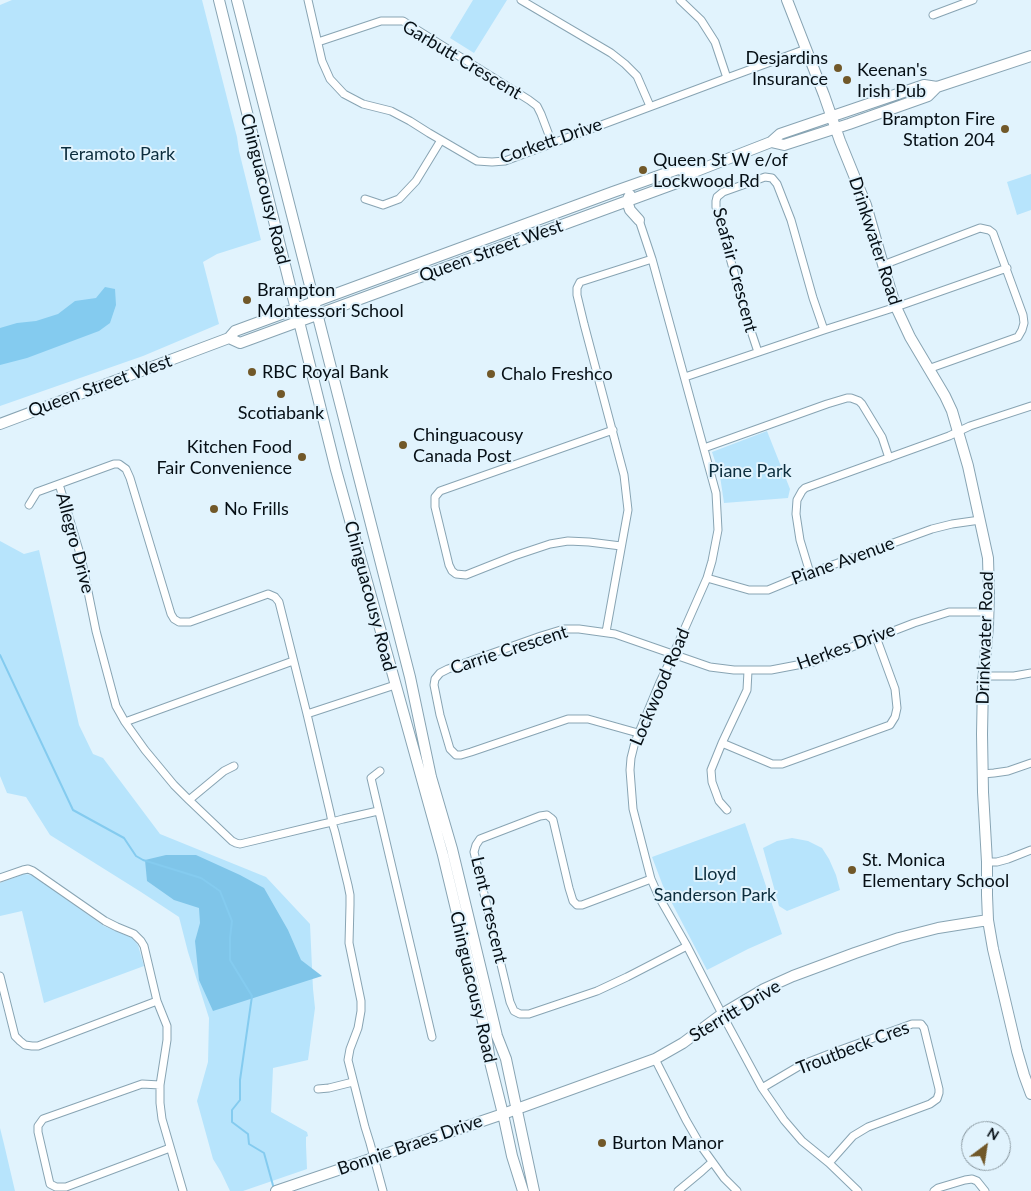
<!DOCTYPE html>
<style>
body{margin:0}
#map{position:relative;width:1031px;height:1191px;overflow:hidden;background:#e1f3fd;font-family:Lato,sans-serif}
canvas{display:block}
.north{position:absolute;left:961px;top:1121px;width:50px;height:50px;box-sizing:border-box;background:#e1f3fd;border:1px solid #8998a0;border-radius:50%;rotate:31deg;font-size:14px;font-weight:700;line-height:20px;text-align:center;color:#060f15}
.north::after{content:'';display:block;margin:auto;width:18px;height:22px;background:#715829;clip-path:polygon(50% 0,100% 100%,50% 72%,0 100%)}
</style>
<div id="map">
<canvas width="1031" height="1191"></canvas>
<div class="north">N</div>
</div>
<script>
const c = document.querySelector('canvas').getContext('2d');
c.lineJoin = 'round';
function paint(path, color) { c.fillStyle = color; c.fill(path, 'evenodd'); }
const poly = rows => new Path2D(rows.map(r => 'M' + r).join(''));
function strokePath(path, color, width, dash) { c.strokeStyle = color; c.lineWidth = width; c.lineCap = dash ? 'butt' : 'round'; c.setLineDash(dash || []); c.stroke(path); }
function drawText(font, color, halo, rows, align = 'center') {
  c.font = font + ' Lato,sans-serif'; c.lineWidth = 4; c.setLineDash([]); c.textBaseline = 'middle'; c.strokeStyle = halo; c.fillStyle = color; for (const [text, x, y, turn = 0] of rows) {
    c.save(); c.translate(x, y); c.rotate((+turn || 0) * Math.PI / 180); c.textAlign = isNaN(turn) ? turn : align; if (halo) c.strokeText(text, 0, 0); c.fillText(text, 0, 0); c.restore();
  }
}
const green = poly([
 [12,0,202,0,237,137,239,151,261,240,217,254,203,262,219,324,143,356,0,406,0,5],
 [473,0,507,0,474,53,450,38],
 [1031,174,1031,210,1017,215,1007,182],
 [767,431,790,489,788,498,724,503,720,476,712,452],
 [0,541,24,554,39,550,79,725,93,754,103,758,160,834,266,877,310,924,313,989,315,1008,308,1060,273,1068,271,1112,307,1132,308,1136,306,1137,306,1145,307,1169,243,1191,230,1191,221,1172,213,1159,197,1101,208,1062,209,1018,188,952,179,917,141,892,50,835,26,797,7,793,0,776],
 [745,823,782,934,748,949,707,970,663,886,652,857],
 [792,838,808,841,822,848,829,859,836,875,840,890,787,911,779,906,763,848,777,841],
 [24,874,32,875,104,926,132,938,138,945,144,966,44,1003,22,911,0,916,0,883],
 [0,1128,4,1144,15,1191,0,1191]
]);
const forest = poly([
 [166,855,196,855,240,875,264,888,288,930,301,960,322,976,213,1011,199,980,195,941,200,923,199,908,174,900,147,881,145,860]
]);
const water = poly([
 [105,287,115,289,116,305,110,323,99,331,27,358,0,365,0,328,17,323,36,321,58,314,75,301,96,298]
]);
const stream = poly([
 [0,655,73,810,124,838,136,856,143,860,201,878,220,891,232,921,230,938,230,960,252,996,240,1080,240,1100,232,1110,232,1122,248,1134,249,1144,264,1153,274,1189]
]);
const street = poly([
 [308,0,322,61,330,79,344,94,363,104,391,111,410,121,429,133,477,161,492,162,505,161,727,78,806,49],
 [521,0,611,53,625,64,637,76,650,106],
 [680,0,701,20,715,42,727,78],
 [933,15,973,0],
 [318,42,381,21,403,21,529,100,537,106,541,114,552,143],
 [365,199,383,205,399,199,416,181,441,140],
 [639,220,652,259,716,493,718,530,712,561,707,578,673,655,660,682,635,742,631,758,630,770,633,809,651,879,659,897,687,946,722,1014,762,1088,784,1120,802,1141,829,1163,858,1191],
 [883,265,980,228,989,230,993,233,1023,315,1024,323,1022,330,1018,337,928,369],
 [758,352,746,316,716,207,716,201,717,197,723,192,765,177,772,178,777,184,791,220,813,298,824,330],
 [685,377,824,330,896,307,1007,268],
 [613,430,440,491,435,497,435,507,449,565,452,571,456,574,466,575,514,556,550,544,568,541,589,542,621,546],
 [704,448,827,404,847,398,851,398,859,401,862,404,882,437,889,458],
 [29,505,37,492,59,484],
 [810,573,800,540,796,514,797,500,802,491,805,488,949,436,970,426,1031,406],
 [707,578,749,590,768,590,802,576,932,529,952,524,980,520],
 [606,632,628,510,624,475,584,324,577,295,577,288,580,282,652,259],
 [985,676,1014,676,1031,673],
 [307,714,395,685],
 [125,722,293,661],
 [638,733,588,719,568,719,471,752,461,755,456,755,450,749,440,715,434,685,435,679,440,673,448,669,541,636,564,629,579,629,615,634,710,667,734,670,771,670,813,662,914,623,949,612,988,612],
 [722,743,772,764,782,764,890,725,895,717,897,708,895,689,876,637],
 [380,771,371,778,432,1037],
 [983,774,994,773,1008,771,1031,763],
 [189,800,224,771,234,766],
 [727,810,719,801,712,782,711,770,722,743,747,690,748,671],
 [378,811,343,819,332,822,323,824,240,844,236,843,232,841,189,800,174,785,145,750,125,722,116,706,96,631,81,557,59,484,114,464,119,464,126,469,130,478,171,614,174,619,179,622,190,622,268,594,275,597,279,602,307,714,330,812,332,822,335,832,348,885,350,895,350,905,349,943,361,1001,361,1011,358,1028,350,1049,348,1060,365,1127,370,1143,383,1191],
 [987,862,997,862,1008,859,1031,850],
 [0,878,23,870,28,869,33,871,105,921,117,927,134,934,141,941,144,946,157,1001,167,1026,167,1040,160,1085,160,1103,162,1119,183,1191],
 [651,879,582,905,577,905,573,901,569,888,553,820,551,818,547,815,540,816,480,839,476,845,474,852,510,1002,514,1011,520,1014,529,1014,597,991,627,977,687,946],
 [0,976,15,1036,20,1041,25,1045,32,1046,38,1046,157,1001],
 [655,1059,686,1120,701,1146,724,1178,737,1191],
 [160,1085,142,1084,43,1119,38,1126,38,1132,50,1184,56,1187,66,1187,170,1148],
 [762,1088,801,1065,832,1053,912,1024,921,1024,924,1028,939,1089,939,1093,937,1099,930,1104,868,1127,853,1136,829,1163],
 [318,1089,329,1088,353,1082],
 [678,1191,702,1171,712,1162],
 [934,1191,938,1188,965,1180,972,1179,977,1181,985,1191]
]);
const secondary = poly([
 [219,0,336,470,443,855,486,1034,490,1062,503,1114,512,1156,523,1191],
 [237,0,410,677,431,777,452,849,497,1036,506,1059,534,1191],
 [787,0,824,95,840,141,866,205,886,275,896,307,910,337,945,396,952,411,968,466,988,558,989,594,988,626,983,683,982,734,983,792,987,862,987,895,988,920,993,949,1017,1051,1024,1075,1031,1094],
 [771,142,784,145,849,124,928,96,937,87],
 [630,195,627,201,630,210,639,220],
 [229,338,240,343,682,181,694,172,771,142,780,134,924,85,937,87,1031,56],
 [0,424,229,338,235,331,613,192,678,169,694,172],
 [276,1191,503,1114,655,1059,683,1043,722,1014,749,998,764,989,793,976,855,953,899,938,938,928,988,920]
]);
const markers = [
 [838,68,5,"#715829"],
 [847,80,5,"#715829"],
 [1005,129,5,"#715829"],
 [643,170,5,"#715829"],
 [247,300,5,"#715829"],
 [252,372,5,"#715829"],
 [491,374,5,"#715829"],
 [281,394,5,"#715829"],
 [403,445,5,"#715829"],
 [302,457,5,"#715829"],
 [214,509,5,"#715829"],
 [852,870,5,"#715829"],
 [602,1143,5,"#715829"]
];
const poiNames = [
 ["Desjardins",828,58,"right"],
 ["Insurance",828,79,"right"],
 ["Keenan's",857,70],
 ["Irish Pub",857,91],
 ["Brampton Fire",995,119,"right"],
 ["Station 204",995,140,"right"],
 ["Queen St W e/of",653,160],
 ["Lockwood Rd",653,181],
 ["Brampton",257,290],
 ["Montessori School",257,311],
 ["RBC Royal Bank",262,372],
 ["Chalo Freshco",501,374],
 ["Scotiabank",281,413,"center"],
 ["Chinguacousy",413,435],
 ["Canada Post",413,456],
 ["Kitchen Food",292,447,"right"],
 ["Fair Convenience",292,468,"right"],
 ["No Frills",224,509],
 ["St. Monica",862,860],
 ["Elementary School",862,881],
 ["Burton Manor",612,1143]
];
const streetNames = [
 ["Garbutt Crescent",462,60,31],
 ["Corkett Drive",551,141,-19],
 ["Chinguacousy Road",265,189,76],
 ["Drinkwater Road",875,241,72],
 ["Queen Street West",491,251,-20],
 ["Seafair Crescent",735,270,75],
 ["Queen Street West",100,386,-20],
 ["Allegro Drive",75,543,75],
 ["Piane Avenue",843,561,-20],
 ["Chinguacousy Road",370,596,75],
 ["Drinkwater Road",985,638,-88],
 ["Herkes Drive",846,647,-20],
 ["Carrie Crescent",509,650,-18],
 ["Lockwood Road",660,687,-67],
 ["Lent Crescent",489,910,77],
 ["Chinguacousy Road",473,987,77],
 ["Sterritt Drive",735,1011,-31],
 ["Troutbeck Cres",853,1048,-21],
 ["Bonnie Braes Drive",410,1145,-19]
];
const parkNames = [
 ["Teramoto Park",118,154],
 ["Piane Park",750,471],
 ["Lloyd",715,874],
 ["Sanderson Park",715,895]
];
paint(green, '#b7e4fc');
paint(forest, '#7fc5e9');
paint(water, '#84cbef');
strokePath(stream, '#84cbef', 2);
strokePath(street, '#88a4b3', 9);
strokePath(secondary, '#88a4b3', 12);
strokePath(street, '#fff', 7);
strokePath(secondary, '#fff', 10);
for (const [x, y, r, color] of markers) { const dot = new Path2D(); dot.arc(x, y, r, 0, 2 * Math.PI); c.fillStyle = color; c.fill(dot); strokePath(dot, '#e1f3fd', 2); }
drawText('18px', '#060f15', '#e1f3fd', poiNames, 'left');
drawText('18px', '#060f15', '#e1f3fd', streetNames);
drawText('18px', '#0c2d3d', '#e1f3fd', parkNames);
</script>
